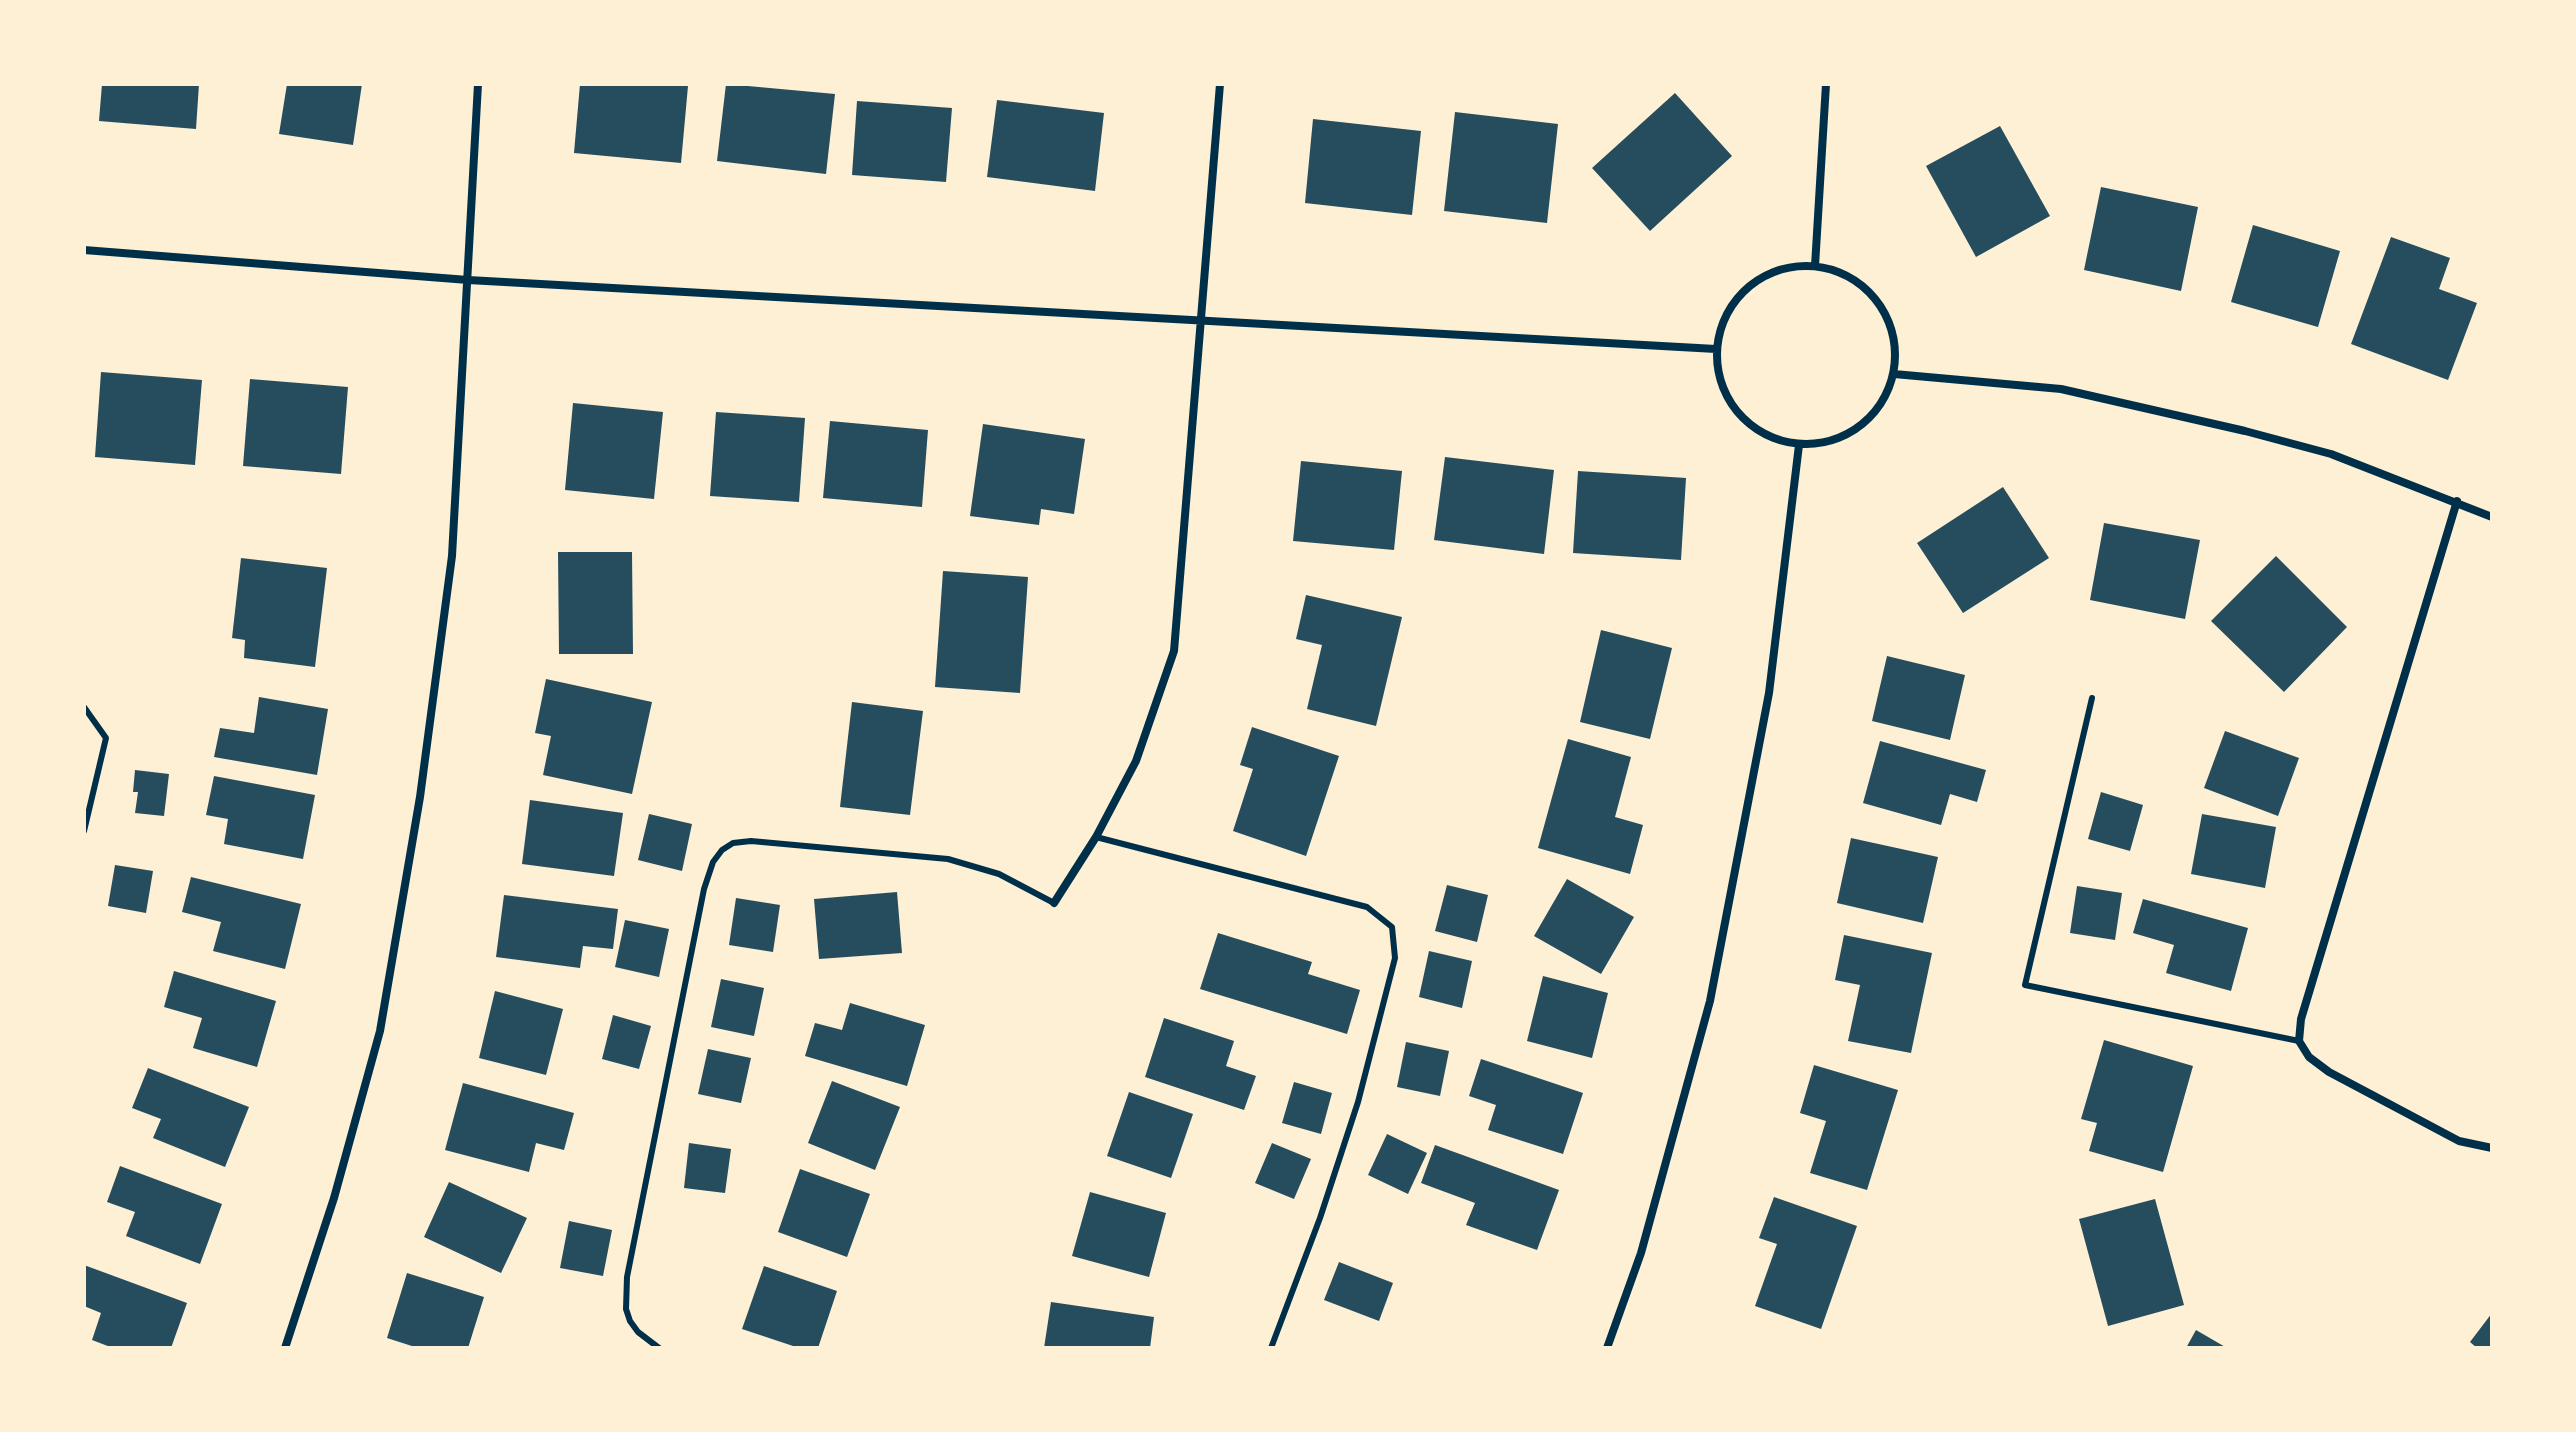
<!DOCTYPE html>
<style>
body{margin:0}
#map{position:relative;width:2576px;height:1432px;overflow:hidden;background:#fdf0d5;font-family:"Titillium Web",sans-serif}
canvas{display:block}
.frame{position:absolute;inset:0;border:86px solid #fdf0d5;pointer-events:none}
</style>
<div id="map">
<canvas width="2576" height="1432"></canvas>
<div class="frame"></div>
</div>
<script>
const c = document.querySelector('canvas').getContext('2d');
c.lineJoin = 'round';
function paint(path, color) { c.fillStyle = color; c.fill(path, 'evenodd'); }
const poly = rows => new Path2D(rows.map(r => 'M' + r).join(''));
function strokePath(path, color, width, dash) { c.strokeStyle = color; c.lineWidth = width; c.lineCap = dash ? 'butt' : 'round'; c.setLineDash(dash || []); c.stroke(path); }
const building = poly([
 [102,84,199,84,196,129,99,121],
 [287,84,362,84,353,145,279,134],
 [580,84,688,86,681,163,574,153],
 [726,84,835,94,826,174,717,161],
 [1675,93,1732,156,1650,231,1592,168],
 [997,100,1104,113,1095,191,987,177],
 [857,101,952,108,946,182,852,175],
 [1455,112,1558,124,1547,223,1444,211],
 [1313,119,1421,131,1412,215,1305,203],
 [2000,126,2050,216,1976,257,1926,166],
 [2101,187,2198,207,2181,291,2084,270],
 [2253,225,2340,251,2318,327,2231,302],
 [2391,237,2450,258,2439,289,2477,303,2448,380,2351,344],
 [101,372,202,380,195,465,95,457],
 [250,379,348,387,341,474,243,466],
 [573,403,663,412,654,499,565,490],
 [716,412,805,418,799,502,710,496],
 [830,421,928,430,922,507,823,498],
 [983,424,1085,439,1074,514,1041,509,1039,525,970,516],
 [1445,457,1554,470,1544,554,1434,540],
 [1301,461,1402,471,1394,550,1293,541],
 [1578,471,1686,478,1681,560,1573,553],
 [2003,487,2049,558,1963,613,1917,543],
 [2104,523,2200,540,2185,619,2090,600],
 [558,552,632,552,633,654,559,654],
 [2276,556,2347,627,2284,692,2211,621],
 [241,558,327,568,315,667,244,658,245,640,232,638],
 [943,571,1028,577,1020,693,935,687],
 [1306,595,1402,617,1376,726,1307,709,1322,645,1296,639],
 [1601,630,1672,648,1650,739,1580,722],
 [1887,656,1965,675,1950,740,1872,721],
 [546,679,652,702,632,794,543,775,551,736,535,733],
 [259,697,328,709,317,775,214,757,220,728,254,733],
 [852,702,923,711,910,815,840,807],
 [1252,727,1339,756,1306,856,1233,831,1253,769,1240,765],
 [2225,731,2299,758,2278,816,2204,788],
 [1568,739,1631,757,1615,817,1643,825,1630,874,1538,848],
 [1880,741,1986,770,1977,802,1950,794,1941,825,1863,803],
 [135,770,169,774,164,816,135,813,138,792,133,792],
 [214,776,315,795,303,859,224,844,228,819,206,815],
 [2101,792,2143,805,2130,851,2088,839],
 [530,800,623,813,614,876,522,864],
 [649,814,692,824,682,871,638,860],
 [2202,814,2276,827,2265,888,2191,874],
 [1851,838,1938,857,1923,923,1837,903],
 [115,865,153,871,146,913,108,906],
 [191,877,301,904,285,969,213,951,221,922,182,912],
 [1567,879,1634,917,1601,974,1534,936],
 [1447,885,1488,895,1477,942,1435,931],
 [2077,886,2122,893,2115,940,2070,933],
 [897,892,902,953,819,959,814,899],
 [504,895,618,909,613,949,583,946,580,968,496,957],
 [736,898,780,905,773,952,729,945],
 [2143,899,2248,928,2231,991,2166,973,2174,945,2133,933],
 [625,920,669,929,659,977,615,967],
 [1218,933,1312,962,1308,974,1360,990,1347,1034,1200,989],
 [1844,935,1932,953,1911,1053,1848,1041,1860,985,1835,980],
 [1429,951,1472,961,1462,1008,1419,997],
 [174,971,276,1001,257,1067,193,1048,202,1018,164,1007],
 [1543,976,1608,993,1592,1058,1527,1041],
 [721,979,764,988,754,1036,711,1027],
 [495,991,563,1009,546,1075,479,1058],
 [850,1003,925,1025,907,1086,805,1056,815,1023,842,1030],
 [613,1015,651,1026,639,1069,602,1059],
 [1164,1018,1234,1041,1226,1066,1256,1076,1244,1110,1145,1077],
 [2104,1040,2193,1066,2163,1172,2089,1151,2097,1123,2081,1119],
 [1406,1042,1449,1051,1440,1096,1397,1087],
 [708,1049,751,1058,741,1103,698,1094],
 [1481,1059,1583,1093,1563,1154,1488,1130,1496,1105,1469,1096],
 [1814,1065,1898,1090,1867,1190,1810,1173,1826,1121,1800,1113],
 [148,1068,249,1107,225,1167,153,1138,161,1119,132,1108],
 [832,1081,900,1107,875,1170,808,1143],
 [1294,1082,1332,1093,1321,1134,1282,1123],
 [463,1083,574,1113,564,1150,536,1143,529,1172,445,1150],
 [1129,1092,1193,1114,1171,1178,1107,1156],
 [1387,1134,1427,1153,1408,1194,1368,1175],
 [689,1143,731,1149,725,1193,684,1188],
 [1272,1143,1311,1159,1294,1199,1255,1183],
 [1435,1145,1559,1190,1537,1250,1466,1225,1475,1203,1421,1183],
 [120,1166,222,1204,200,1264,126,1236,135,1212,107,1202],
 [800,1169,870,1194,847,1257,778,1232],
 [449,1182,527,1218,501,1273,424,1237],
 [1090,1192,1166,1213,1149,1277,1072,1256],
 [1774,1197,1857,1226,1821,1329,1755,1306,1777,1244,1759,1238],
 [2155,1199,2184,1305,2108,1326,2079,1219],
 [569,1221,612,1230,603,1276,560,1268],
 [1339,1262,1393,1283,1379,1321,1324,1300],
 [84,1265,187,1303,171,1348,113,1348,92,1340,101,1313,84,1306],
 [764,1266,837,1291,818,1348,799,1348,742,1329],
 [407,1273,484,1297,468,1348,418,1348,387,1338],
 [1051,1302,1154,1317,1150,1348,1044,1348],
 [2492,1313,2492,1348,2477,1348,2470,1342],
 [2196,1330,2227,1348,2186,1348]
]);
const service = poly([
 [2092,698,2025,985,2299,1041],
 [84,707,106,738,84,831],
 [1096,837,1367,907,1392,927,1395,958,1358,1102,1320,1218,1271,1348],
 [659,1348,638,1332,630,1321,626,1309,627,1277,704,889,713,862,722,850,733,843,751,841,948,859,999,874,1054,903]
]);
const minor = poly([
 [84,250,468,280,1716,349],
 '1717 355a89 89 0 1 1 178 0a89 89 0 1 1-178 0Z',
 [1815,266,1826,84],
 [1894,374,2061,389,2245,431,2331,454,2492,517],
 [2457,501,2301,1019,2299,1041,2309,1057,2329,1072,2459,1141,2492,1148],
 [1054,903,1096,837,1136,761,1174,651,1220,84],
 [285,1348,334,1198,380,1031,420,797,452,556,478,84],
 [1607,1348,1641,1253,1710,1001,1769,693,1799,445]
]);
paint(building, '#264d5e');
strokePath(service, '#003049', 6);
strokePath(minor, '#003049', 8);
</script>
